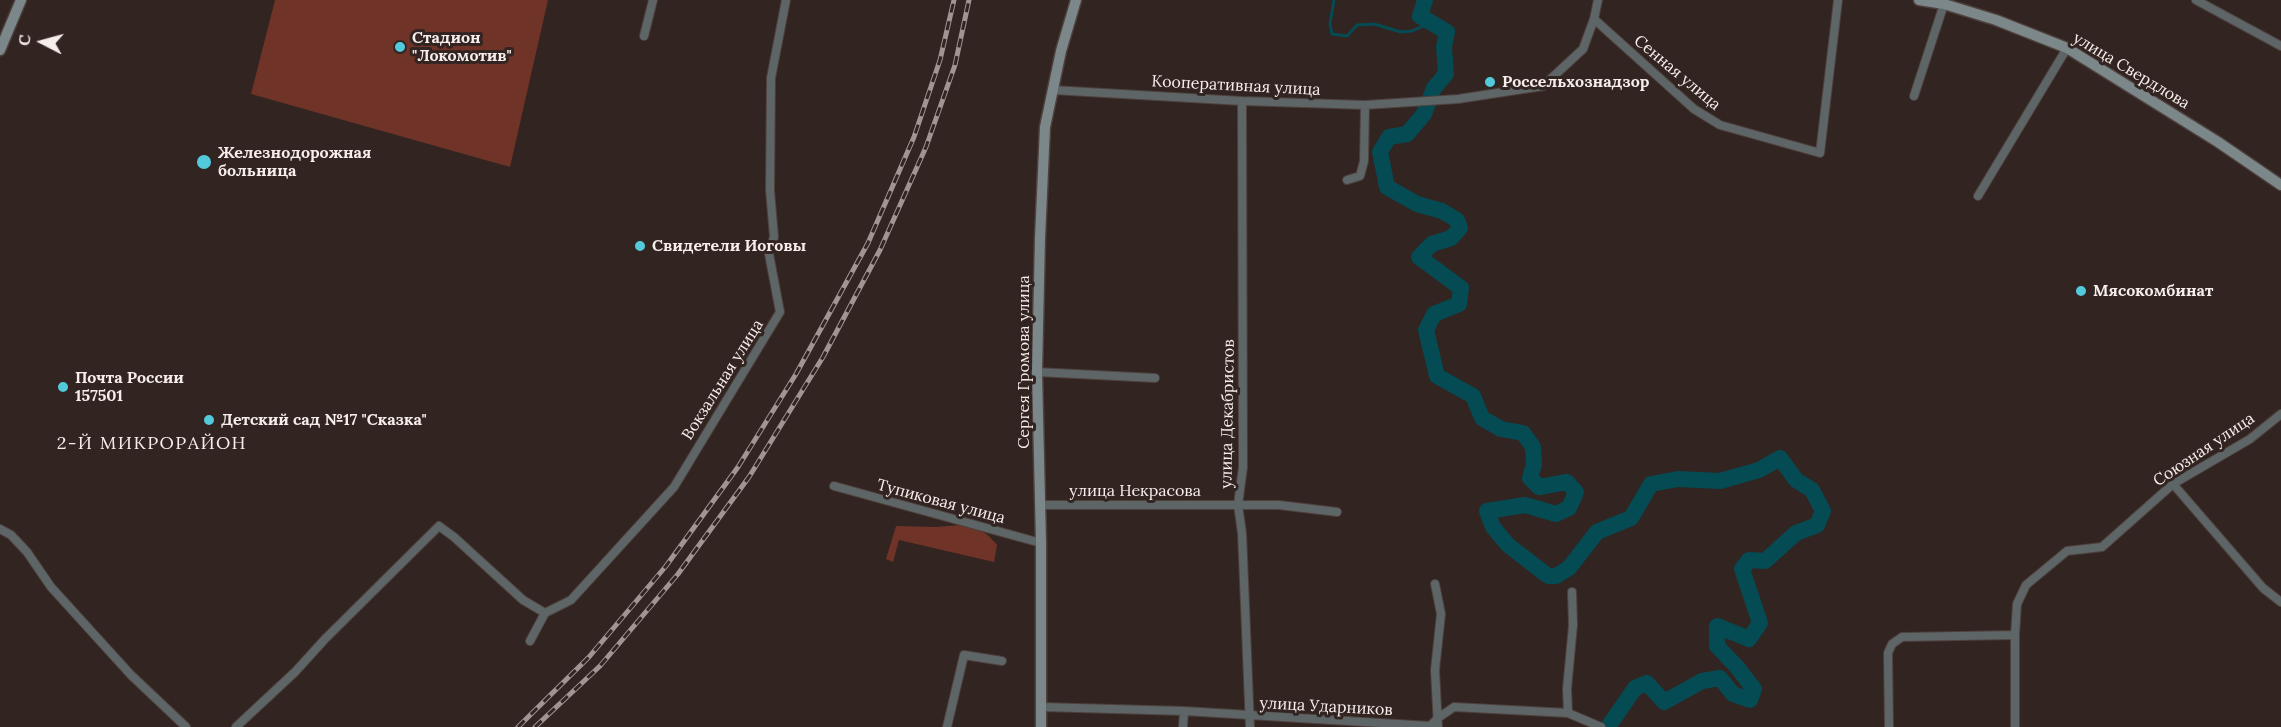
<!DOCTYPE html>
<meta charset="utf-8">
<style>
body{margin:0}
#map{position:relative;width:2281px;height:727px;overflow:hidden;background:#322421;font-family:Lora,serif}
canvas{display:block}
.north{position:absolute;left:12px;top:12px;width:60px;height:60px;-webkit-text-stroke:4px #322421;paint-order:stroke;rotate:276deg;font-size:16px;font-weight:700;line-height:24px;text-align:center;color:#f7eeec}
.north::after{content:'';display:block;margin:auto;width:21px;height:27px;background:#f7eeec;clip-path:polygon(50% 0,100% 100%,50% 72%,0 100%)}
</style>
<div id="map">
<canvas width="2281" height="727"></canvas>
<div class="north">С</div>
</div>
<script>
const c = document.querySelector('canvas').getContext('2d');
c.lineJoin = 'round';
function paint(path, color) { c.fillStyle = color; c.fill(path, 'evenodd'); }
const poly = rows => new Path2D(rows.map(r => 'M' + r).join(''));
function strokePath(path, color, width, dash) { c.strokeStyle = color; c.lineWidth = width; c.lineCap = dash ? 'butt' : 'round'; c.setLineDash(dash || []); c.stroke(path); }
function drawText(font, color, halo, rows, align = 'center') {
  c.font = font + ' Lora,serif'; c.lineWidth = 6; c.setLineDash([]); c.textBaseline = 'middle'; c.strokeStyle = halo; c.fillStyle = color; for (const [text, x, y, turn = 0] of rows) {
    c.save(); c.translate(x, y); c.rotate((+turn || 0) * Math.PI / 180); c.textAlign = isNaN(turn) ? turn : align; if (halo) c.strokeText(text, 0, 0); c.fillText(text, 0, 0); c.restore();
  }
}
const green = poly([
 [275,0,548,0,510,167,251,94],
 [960,525,979,529,989,536,997,545,994,562,899,540,893,562,886,559,896,526,936,527]
]);
const stream = poly([
 [1334,0,1330,24,1332,34,1347,36,1357,25,1374,24,1401,32,1412,31,1430,23]
]);
const river = poly([
 [1425,0,1420,16,1447,32,1444,47,1446,74,1434,88,1424,114,1407,134,1389,137,1380,152,1387,187,1417,204,1442,211,1457,220,1460,228,1451,238,1432,244,1419,257,1461,288,1459,304,1434,314,1426,330,1437,376,1473,396,1482,418,1501,429,1523,433,1533,447,1534,464,1530,478,1539,487,1567,482,1576,492,1569,508,1556,514,1525,505,1487,511,1493,527,1508,545,1548,576,1556,576,1569,568,1597,532,1631,518,1651,484,1678,479,1720,481,1759,470,1780,458,1796,480,1812,490,1823,511,1817,525,1796,533,1765,561,1749,560,1742,569,1760,623,1749,639,1717,626,1717,646,1737,667,1754,689,1750,700,1733,694,1720,678,1702,681,1664,702,1647,683,1635,688,1608,727]
]);
const street = poly([
 [2196,0,2281,46],
 [1594,19,1694,109,1720,125,1820,153,1838,0],
 [644,36,653,0],
 [1053,90,1242,101,1365,105,1458,99,1543,86,1583,49,1594,19,1598,0],
 [1914,96,1944,4],
 [1242,101,1243,467,1238,505,1242,533,1250,727],
 [1347,180,1360,176,1364,161,1365,105],
 [1978,196,2067,48],
 [1037,372,1155,378],
 [2173,484,2263,588,2281,602],
 [834,486,1041,543],
 [1040,505,1279,505,1337,512],
 [0,529,11,535,27,552,51,587,131,675,186,727],
 [1435,584,1441,614,1435,670,1438,727],
 [530,641,545,613,571,600,674,487,780,312,769,254,774,237,770,190,771,78,786,0],
 [1042,707,1184,711,1430,726,1438,718,1454,707,1568,713,1601,727],
 [1568,713,1567,689,1573,625,1572,592],
 [236,727,295,672,325,639,439,526,454,537,523,600,545,613],
 [947,727,964,655,1002,661],
 [1183,727,1184,711],
 [1889,727,1888,653,1892,644,1902,637,2015,635],
 [2015,727,2015,635,2017,604,2026,585,2067,551,2102,547,2173,484,2250,439,2281,414]
]);
const secondary = poly([
 [1919,0,1944,4,1996,20,2067,48,2218,142,2281,185],
 [0,50,21,0],
 [1041,727,1041,543,1037,372,1040,238,1045,127,1061,51,1076,0]
]);
const rail = poly([
 [518,727,589,657,666,566,738,467,796,374,868,243,914,137,940,60,954,0],
 [535,727,600,666,678,574,749,477,823,357,880,250,926,147,955,65,969,0]
]);
const markers = [
 [400,47,6,"#53cadc"],
 [1490,82,6,"#53cadc"],
 [204,162,8,"#53cadc"],
 [640,246,6,"#53cadc"],
 [2081,291,6,"#53cadc"],
 [63,387,6,"#53cadc"],
 [209,420,6,"#53cadc"]
];
const poiNames = [
 ["Стадион",412,38],
 ["\"Локомотив\"",412,56],
 ["Россельхознадзор",1502,82],
 ["Железнодорожная",218,153],
 ["больница",218,171],
 ["Свидетели Иоговы",652,246],
 ["Мясокомбинат",2093,291],
 ["Почта России",75,378],
 ["157501",75,396],
 ["Детский сад №17 \"Сказка\"",221,420]
];
const streetNames = [
 ["улица Свердлова",2131,71,31],
 ["Сенная улица",1677,73,40],
 ["Кооперативная улица",1236,86,3],
 ["Сергея Громова улица",1024,362,-90],
 ["Вокзальная улица",723,380,-58],
 ["улица Декабристов",1228,414,-89],
 ["Союзная улица",2204,450,-34],
 ["улица Некрасова",1135,491],
 ["Тупиковая улица",941,502,15],
 ["улица Ударников",1326,707,3]
];
const neighbourhoodNames = [
 ["2-Й МИКРОРАЙОН",152,444]
];
paint(green, '#703327');
strokePath(stream, '#044b54', 3);
strokePath(river, '#044b54', 16);
strokePath(street, '#4e403d', 10);
strokePath(secondary, '#4e403d', 13);
strokePath(street, '#5d6566', 8);
strokePath(secondary, '#7b8789', 10);
strokePath(rail, '#a09593', 5);
strokePath(rail, '#322421', 3, [9]);
for (const [x, y, r, color] of markers) { const dot = new Path2D(); dot.arc(x, y, r, 0, 2 * Math.PI); c.fillStyle = color; c.fill(dot); strokePath(dot, '#322421', 2); }
drawText('bold 16px', '#f7eeec', '#322421', poiNames, 'left');
drawText('16px', '#f7eeec', '#322421', streetNames);
c.letterSpacing = '1.5px';
drawText('18px', '#f7eeec', '#322421', neighbourhoodNames);
c.letterSpacing = '0px';
</script>
